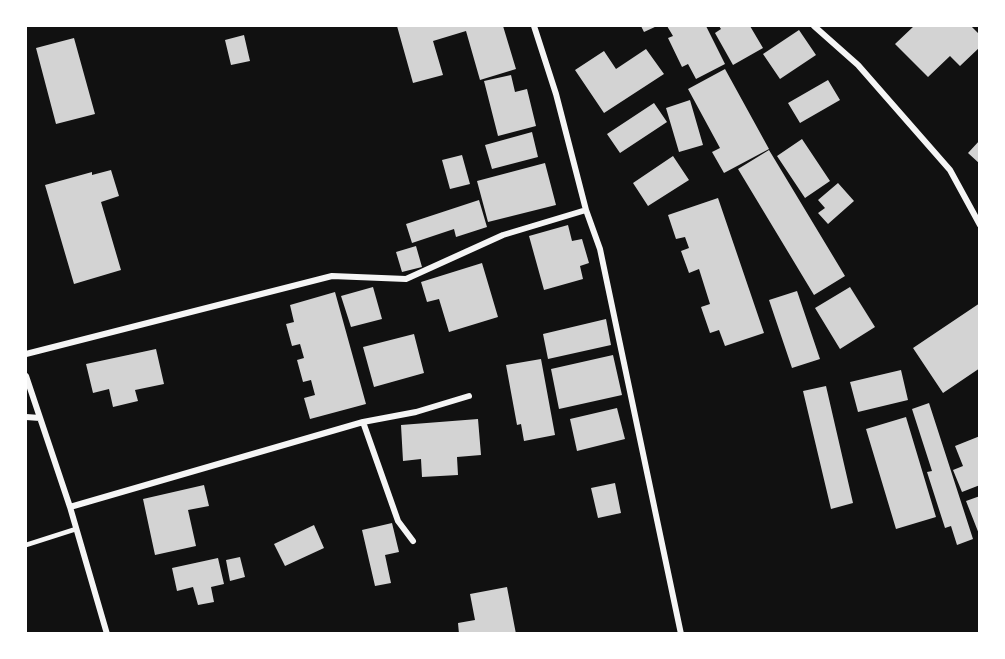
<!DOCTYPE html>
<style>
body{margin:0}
#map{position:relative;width:1005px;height:659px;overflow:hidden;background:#111;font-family:Inter,sans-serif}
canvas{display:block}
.frame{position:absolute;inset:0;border:27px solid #fff;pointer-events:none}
</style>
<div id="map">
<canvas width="1005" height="659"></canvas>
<div class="frame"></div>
</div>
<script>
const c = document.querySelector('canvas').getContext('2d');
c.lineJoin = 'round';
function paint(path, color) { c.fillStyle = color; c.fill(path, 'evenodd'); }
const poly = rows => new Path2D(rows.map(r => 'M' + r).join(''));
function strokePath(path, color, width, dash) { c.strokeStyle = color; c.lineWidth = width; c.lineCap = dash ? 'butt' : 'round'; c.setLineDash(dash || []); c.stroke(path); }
const building = poly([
 [397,26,503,26,516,69,480,80,466,31,433,41,443,75,413,83],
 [641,26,657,26,644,32],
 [667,26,706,26,725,64,696,79,688,64,682,67,668,38,673,36],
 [719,26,750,26,763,48,733,65,715,33,721,29],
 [914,26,971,26,980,35,980,47,960,66,950,56,928,77,895,44],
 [799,30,816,55,780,79,763,54],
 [244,35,250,61,231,65,225,40],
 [74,38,95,114,56,124,36,48],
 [646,49,664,74,604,113,575,70,604,51,616,69],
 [725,69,769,149,724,173,712,152,720,148,688,89],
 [511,75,515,92,527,89,536,126,498,136,484,81],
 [828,80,840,100,800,123,788,103],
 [690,100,703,145,679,152,666,108],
 [654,103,667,122,620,153,607,134],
 [532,132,538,157,492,169,485,145],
 [802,139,830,181,805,198,777,156],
 [980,140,980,164,968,153],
 [769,150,845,276,814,295,738,169],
 [462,155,470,184,450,189,442,160],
 [673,156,689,180,648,206,633,183],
 [545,163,556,205,488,222,477,181],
 [111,170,119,196,101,202,121,270,74,284,45,185,92,172,92,175],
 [838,183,854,201,828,224,818,213,825,208,818,200],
 [718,198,764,333,725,346,719,330,710,333,701,307,710,304,699,269,689,273,681,251,689,248,685,237,676,239,668,215],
 [479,200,487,227,456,237,454,229,412,243,406,224],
 [568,225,572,241,582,239,589,263,580,266,583,279,544,290,529,236],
 [416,246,422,267,402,272,396,252],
 [482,263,498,317,449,332,439,299,427,302,421,282],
 [373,287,382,319,351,327,341,296],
 [850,287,875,327,840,349,815,308],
 [797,291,820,359,792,368,769,300],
 [335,292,366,404,310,419,304,398,315,395,311,380,303,382,297,360,304,358,300,344,292,346,286,324,294,322,290,305],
 [980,303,980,368,943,393,913,348],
 [606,319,611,345,548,359,543,334],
 [414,334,424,373,374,387,363,347],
 [156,349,164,384,135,390,138,401,113,407,109,389,93,393,86,364],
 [613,355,622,395,559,409,551,369],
 [541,359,555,435,524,441,521,424,517,425,506,365],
 [901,370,908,400,858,412,850,382],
 [826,386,853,503,831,509,803,391],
 [929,403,973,539,957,545,951,526,945,528,927,472,932,471,912,409],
 [617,408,625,439,577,451,570,419],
 [906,417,936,517,896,529,866,429],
 [478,419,481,455,457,457,458,475,422,477,421,459,403,461,401,425],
 [980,436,980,485,962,492,953,470,963,466,955,446],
 [615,483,621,513,598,518,591,488],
 [204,485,209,506,188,510,196,546,155,555,143,499],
 [980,496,980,534,979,534,966,501],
 [392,523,399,552,385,555,391,583,375,586,362,530],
 [314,525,324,548,285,566,274,544],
 [240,557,245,577,230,581,226,560],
 [218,558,224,584,211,587,214,602,198,605,193,587,177,591,172,568],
 [507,587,516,634,459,634,458,623,475,620,470,594]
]);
const service = poly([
 [26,545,76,529]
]);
const minor = poly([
 [534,26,556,94,586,210,600,249,681,634],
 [814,26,858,65,950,170,980,225],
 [26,354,332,276,406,279,503,235,586,210],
 [26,376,70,507,107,634],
 [26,417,40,418],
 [363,422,398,521,413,541],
 [70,507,363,422,416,412,469,396]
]);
paint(building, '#d3d3d3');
strokePath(service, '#f5f5f5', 4.5);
strokePath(minor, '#f5f5f5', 6);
</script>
